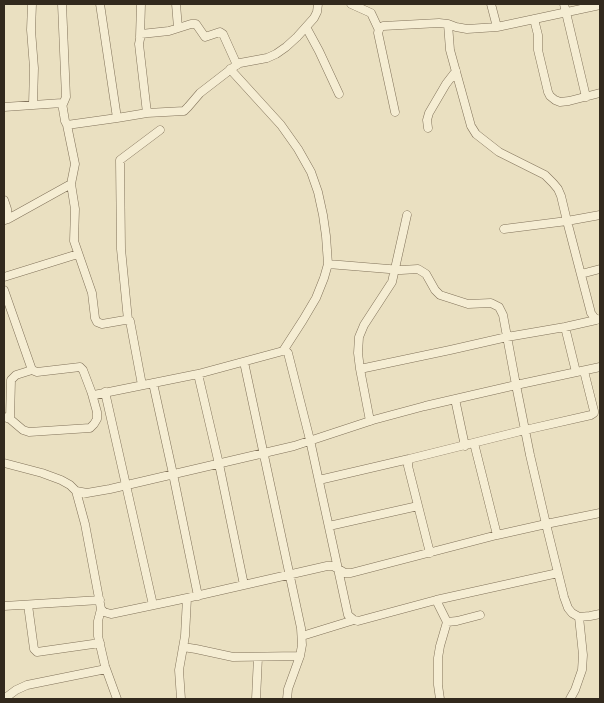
<!DOCTYPE html>
<style>
body{margin:0}
#map{position:relative;width:604px;height:703px;overflow:hidden;background:#eae0c1;font-family:Bitter,serif}
canvas{display:block}
.frame{position:absolute;inset:0;border:5px solid #32291d;pointer-events:none}
</style>
<div id="map">
<canvas width="604" height="703"></canvas>
<div class="frame"></div>
</div>
<script>
const c = document.querySelector('canvas').getContext('2d');
c.lineJoin = 'round';
const poly = rows => new Path2D(rows.map(r => 'M' + r).join(''));
function strokePath(path, color, width, dash) { c.strokeStyle = color; c.lineWidth = width; c.lineCap = dash ? 'butt' : 'round'; c.setLineDash(dash || []); c.stroke(path); }
const street = poly([
 [32,4,31,30,34,68,33,104],
 [62,4,66,97,63,104],
 [100,4,117,118],
 [176,4,178,28],
 [351,4,371,13,379,30],
 [491,4,497,27],
 [564,4,586,97],
 [534,19,538,35,538,50,548,92,550,96,555,100,560,102,569,101,600,93],
 [448,24,450,50,471,126,476,134,499,152,545,175,553,183,558,189,561,196,567,221,504,229],
 [306,27,319,51,339,94],
 [140,37,141,4],
 [230,69,281,125,298,149,311,172,318,192,323,215,326,236,328,264,324,278,316,298,303,320,283,351],
 [4,107,62,103,65,121,67,125,117,118,147,113,184,111,188,107,200,93,235,66,240,63,267,58,276,54,286,47,297,37,314,18,317,12,318,4],
 [395,112,378,33,379,28,383,26,439,23,448,24,456,27,467,29,497,27,600,5],
 [147,113,139,44,141,34,169,31,191,24,196,24,205,37,220,32,223,34,237,65],
 [67,125,75,164,71,184,75,209,74,241,92,293,95,318,97,322,102,324,125,320,130,321,142,385],
 [428,128,427,120,429,113,446,84,456,71],
 [4,200,7,209,8,219,5,220],
 [8,219,71,184],
 [581,274,600,269],
 [4,277,78,254],
 [4,290,32,370,37,372,80,367,83,370,91,391,92,394,94,395,198,374,283,351,286,351,288,353,310,440,348,615,354,620,358,621,436,600,558,573],
 [600,319,596,320,591,313,567,221,600,215],
 [128,320,121,249,120,160,160,130],
 [565,327,576,372],
 [244,362,301,628,302,645,300,656,288,689,287,699],
 [600,367,516,385,530,455,546,524,600,513],
 [360,369,450,350,507,337,565,327,596,320],
 [198,374,219,464,244,585],
 [153,383,173,474,198,596],
 [105,392,153,605],
 [455,399,465,446],
 [4,417,10,419,23,430,29,432,90,428,94,424,97,419,97,412,92,394],
 [10,419,11,380,16,375,32,370],
 [370,421,360,369,358,353,359,337,364,325,392,282,407,215],
 [474,443,497,535],
 [4,463,42,473,61,480,70,485,76,491,85,524,101,609,104,612,111,614,187,598,327,566,333,566,345,573,351,573,497,535,546,524,564,597,568,608,572,613,579,617,590,616,600,614],
 [319,480,409,459],
 [76,491,87,493,110,489,294,446,373,420,425,406,516,385,503,315,499,307,491,303,468,304,440,295,435,290,426,274,418,269,401,270,328,264],
 [329,526,418,506],
 [430,553,408,466,409,459,525,430,591,415,594,413,594,411,584,371],
 [436,600,447,622,457,621,480,615],
 [28,605,34,649,37,652,100,643],
 [4,606,100,600],
 [101,609,98,621,98,636,105,666,117,699],
 [302,636,354,620],
 [183,647,196,649,233,657,300,656],
 [4,699,16,690,27,685,106,669],
 [181,699,179,670,185,636,187,598],
 [256,699,258,657],
 [440,699,438,685,438,658,440,646,447,622],
 [570,699,575,690,582,670,583,655,579,617]
]);
strokePath(street, '#81725a', 9);
strokePath(street, '#f5edd3', 8);
</script>
